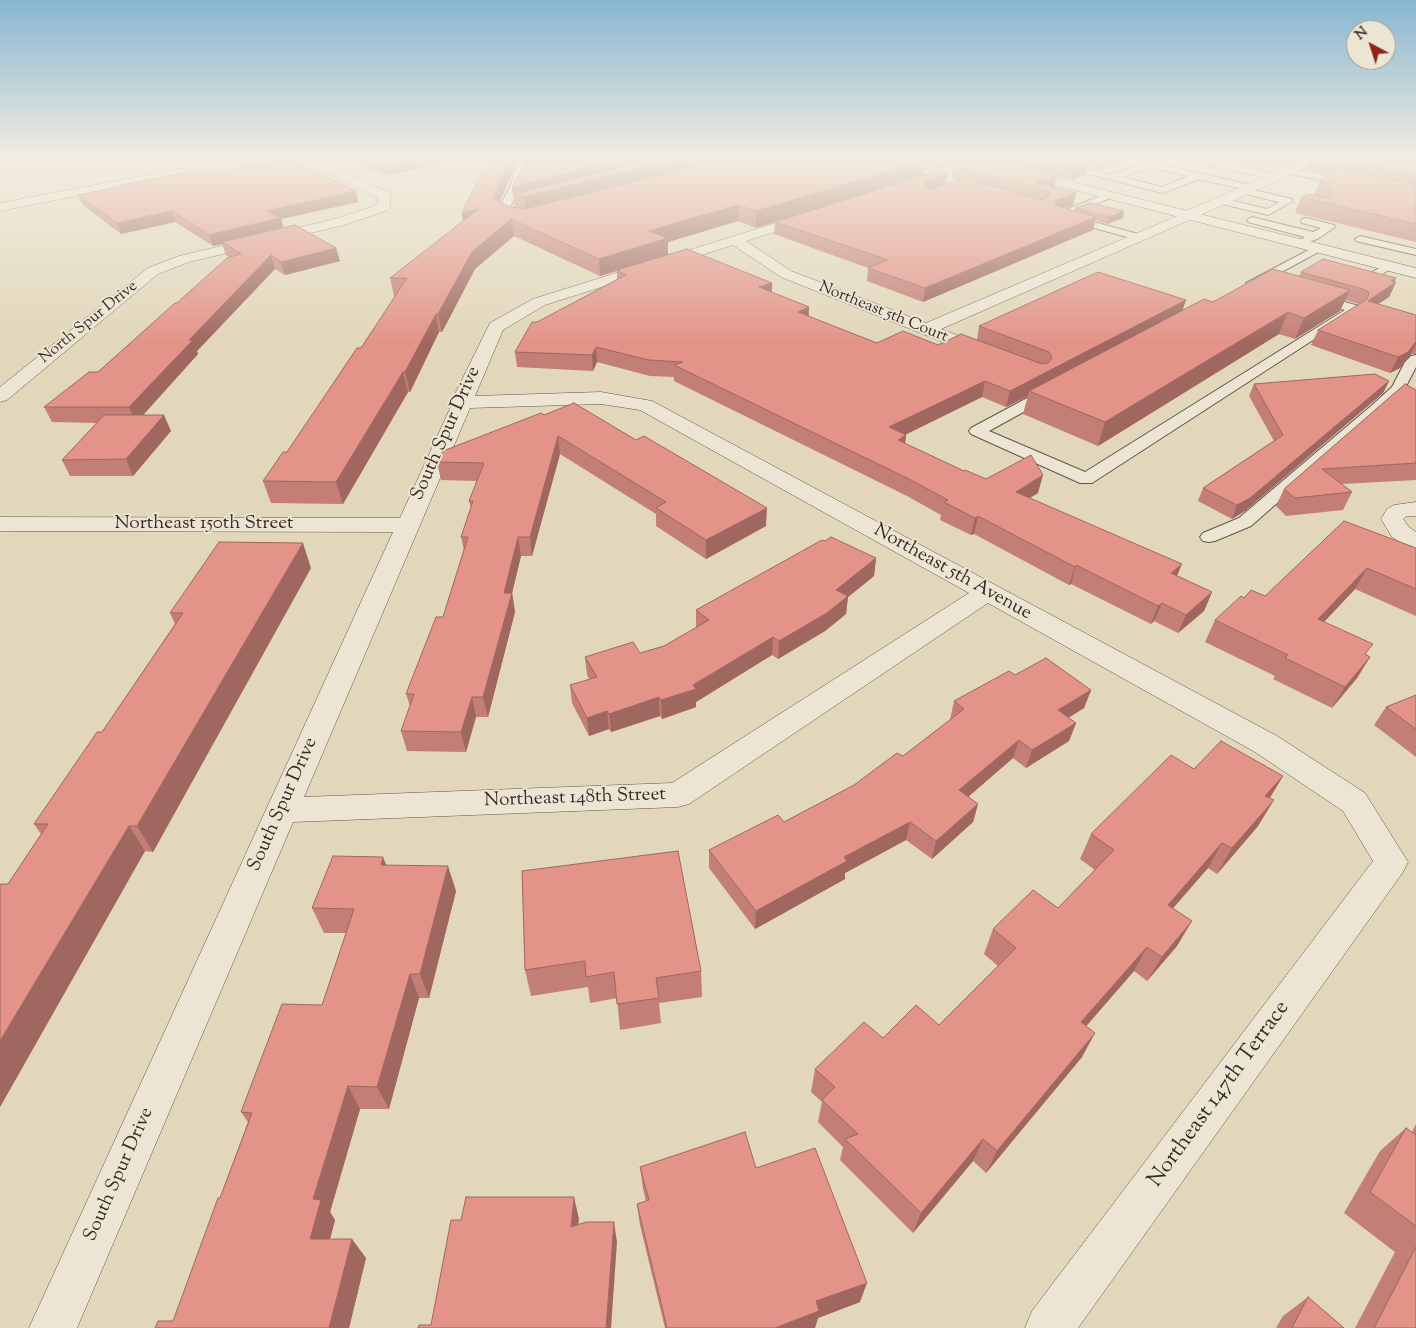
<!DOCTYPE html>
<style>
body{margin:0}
#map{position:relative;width:1416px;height:1328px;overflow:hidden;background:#e2d7bb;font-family:"Sorts Mill Goudy",serif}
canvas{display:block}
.north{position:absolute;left:1346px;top:20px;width:50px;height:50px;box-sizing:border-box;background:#ece5d3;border:1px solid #a49a8d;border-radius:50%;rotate:320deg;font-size:14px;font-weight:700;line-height:20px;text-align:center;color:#372a23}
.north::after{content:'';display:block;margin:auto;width:18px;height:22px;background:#8f2418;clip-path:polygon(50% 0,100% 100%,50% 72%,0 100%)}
</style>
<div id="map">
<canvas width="1416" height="1328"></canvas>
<div class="north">N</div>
</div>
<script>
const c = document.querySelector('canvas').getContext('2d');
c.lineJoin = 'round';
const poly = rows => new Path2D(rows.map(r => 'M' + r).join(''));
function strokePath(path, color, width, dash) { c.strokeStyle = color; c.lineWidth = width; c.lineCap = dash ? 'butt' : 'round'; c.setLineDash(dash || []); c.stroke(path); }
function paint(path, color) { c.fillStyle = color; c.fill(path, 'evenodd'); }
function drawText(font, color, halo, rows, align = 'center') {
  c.font = font + ' "Sorts Mill Goudy",serif'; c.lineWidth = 4; c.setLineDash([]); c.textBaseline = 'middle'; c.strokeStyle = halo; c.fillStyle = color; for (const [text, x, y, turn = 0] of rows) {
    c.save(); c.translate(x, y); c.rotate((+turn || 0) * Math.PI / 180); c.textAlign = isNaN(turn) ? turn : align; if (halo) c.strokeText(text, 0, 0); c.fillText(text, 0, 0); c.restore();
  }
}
const service = poly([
 [519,158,527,158,521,184,508,212,522,217,523,219,522,221,518,222,497,213,511,184,519,158],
 [874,158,888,158,947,176,942,179,874,158],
 [1027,158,1042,158,1112,175,1148,161,1254,186,1256,188,1254,190,1292,199,1293,201,1268,215,1218,203,1217,201,1222,198,1267,209,1279,202,1241,193,1239,191,1242,189,1199,179,1163,193,1027,158],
 [1149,167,1189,176,1162,187,1123,177,1149,167],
 [1187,158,1203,158,1277,174,1282,177,1277,180,1191,161,1187,158],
 [1290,168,1354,181,1359,184,1354,187,1287,173,1285,171,1290,168],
 [1110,192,1113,193,1113,197,1068,215,1142,235,1143,237,1142,239,1134,239,1054,217,1053,215,1110,192],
 [1252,217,1313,232,1321,228,1302,223,1301,221,1302,219,1306,218,1334,225,1335,227,1319,238,1303,245,1298,242,1305,237,1248,222,1247,220,1252,217],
 [1360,236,1416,249,1416,255,1356,241,1355,239,1360,236],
 [1318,245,1322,246,1324,248,1322,250,1256,286,1252,287,1246,283,1318,245],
 [1388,263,1392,264,1394,266,1392,268,1368,283,1360,283,1358,280,1388,263],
 [1316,294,1359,306,1361,309,1092,483,1080,483,971,434,969,431,971,428,1046,388,1056,388,1058,391,1056,394,989,431,1085,472,1345,310,1312,301,1310,298,1312,295,1316,294],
 [1416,355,1416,367,1403,392,1251,526,1215,541,1209,542,1203,541,1200,537,1203,533,1239,518,1371,406,1392,387,1405,362,1411,356,1416,355]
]);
const minor = poly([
 [238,158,262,158,256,161,0,211,0,203,238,158],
 [299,158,314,158,390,193,391,196,390,207,388,210,344,225,189,262,158,274,7,400,0,402,0,387,148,268,179,256,335,219,377,205,378,198,299,158],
 [1189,211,1194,212,1196,215,1194,218,941,329,992,349,995,353,992,357,986,358,980,357,781,277,733,245,545,305,503,330,475,396,601,392,652,401,1277,736,1365,793,1408,862,1403,872,1078,1328,1025,1328,1032,1311,1373,861,1343,811,1255,752,988,603,689,804,678,807,293,822,77,1328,29,1328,393,532,0,531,0,517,400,518,452,404,451,402,488,327,490,323,533,299,811,212,818,216,816,219,746,241,791,271,926,323,1189,211],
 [601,404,640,410,969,593,672,783,304,797,470,408,601,404],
 [1416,502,1416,516,1407,516,1403,519,1409,527,1416,532,1416,549,1408,547,1392,537,1381,519,1387,509,1394,505,1416,502]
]);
const tertiary = poly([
 [1309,158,1325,158,1323,160,1194,218,1189,219,1182,215,1184,212,1309,158]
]);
const secondary = poly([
 [956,158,976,158,1416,268,1416,278,958,160,956,158]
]);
const wall = poly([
 [346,158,465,158,384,176],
 [489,158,518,158,500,202,510,207,515,207,512,187,525,167,524,158,963,158,963,163,939,170,925,166,923,175,947,174,945,185,959,180,952,178,954,166,997,160,997,158,1130,158,1099,170,1087,167,1085,175,1072,180,1056,176,1054,187,1053,187,1076,193,1073,205,1065,208,1075,211,1075,208,1123,218,1107,224,1095,220,1093,230,923,302,867,281,868,268,774,234,775,222,756,228,738,221,668,242,668,255,772,283,772,292,809,307,809,316,877,343,938,345,977,340,979,326,1183,310,1299,276,1301,272,1394,282,1396,282,1389,297,1378,304,1416,315,1416,354,1411,354,1400,368,1390,373,1311,345,1318,330,1359,304,1345,300,1340,311,1295,339,1279,334,1098,446,1023,414,1028,396,1006,407,982,397,905,435,906,435,905,444,964,471,986,479,1038,493,1029,498,1177,576,1212,592,1204,611,1178,633,1154,621,1151,624,1071,584,1069,585,974,534,971,535,940,520,941,515,907,496,674,381,674,377,650,376,597,362,593,371,517,367,515,352,537,322,617,279,617,271,600,276,514,236,475,269,442,332,439,332,410,392,408,392,343,504,271,503,263,481,287,452,361,348,395,296,394,296,390,278,463,221,462,213],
 [706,158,713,161,706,163],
 [1232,158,1304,158,1280,168],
 [1311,158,1416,158,1416,242,1295,213,1301,197,1314,195,1320,180,1331,175,1306,169],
 [206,175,356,191,358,202,281,219,283,228,336,248,340,261,285,275,275,269,197,351,198,354,143,415,171,431,133,476,70,476,62,460,97,423,52,422,44,407,98,372,229,257,226,255,222,244,213,246,175,222,121,234,83,205,78,195,120,187,120,185],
 [1389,381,1383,393,1245,511,1232,519,1198,501,1203,488,1274,441,1249,396,1254,384],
 [1416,390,1416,480,1342,484,1352,492,1343,510,1286,516,1276,506,1284,489],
 [541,413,766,526,706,559,656,526,656,514,560,454,532,556,521,556,512,593,515,612,488,717,476,717,466,752,407,751,401,731,410,706,406,694,443,617,464,550,461,537,471,508,469,501,477,481,441,480,437,462],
 [825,541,876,558,874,576,848,597,846,614,825,631,778,659,772,655,696,702,696,707,662,719,660,716,611,732,609,729,589,736,572,703,570,685,590,680,587,675,585,657,640,653,664,646,696,628,696,610],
 [1416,548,1416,616,1355,589,1324,622,1367,655,1370,657,1357,678,1332,708,1273,679,1275,676,1205,642,1215,620,1265,596],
 [311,568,153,852,145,851,0,1107,0,885,8,884,41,834,34,824,102,732,175,624,170,613],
 [1015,675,1091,690,1084,708,1068,718,1076,723,1069,741,1026,768,1013,758,968,797,978,804,973,822,932,859,906,840,845,873,845,879,755,929,709,868,709,850,784,822,854,785,903,756,950,720,954,701],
 [1416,695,1416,757,1374,725,1386,707],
 [1194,769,1283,776,1270,798,1258,826,1217,874,1208,868,1173,908,1177,946,1147,981,1134,971,1086,1026,1082,1057,986,1173,973,1161,913,1233,840,1160,843,1147,818,1122,822,1102,811,1092,815,1069,883,1038,939,1025,998,966,984,954,993,929,1058,908,1095,870,1080,859,1091,834],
 [387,865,456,891,429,998,419,998,389,1109,360,1109,330,1212,335,1220,330,1239,366,1258,349,1328,155,1328,173,1321,220,1198,248,1122,241,1112,322,1005,346,933,324,933,312,908],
 [522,871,701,971,702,997,659,1003,661,1023,620,1030,617,998,590,1003,588,987,531,996,525,970],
 [1416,1124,1416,1328,1355,1328,1395,1252,1344,1213,1380,1151,1406,1128,1412,1132],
 [640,1167,756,1168,860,1302,818,1318,815,1328,665,1328,640,1225,637,1204,646,1201,643,1189],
 [1308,1297,1344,1328,1276,1328,1283,1316]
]);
const shadedWall = poly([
 [416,158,465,158,384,176,382,165],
 [510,158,518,158,495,214,493,198],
 [524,158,588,158,526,172],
 [629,158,706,158,706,169,526,215,524,197,513,194,512,187],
 [941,158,963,158,963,163,939,170],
 [1102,158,1130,158,1099,170],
 [1284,158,1304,158,1280,168],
 [1089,160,1085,175,1072,180,1075,165],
 [925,161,923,175,756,228,756,211],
 [947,174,945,185,923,193,925,181],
 [1057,175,1054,187,1045,190,1035,183],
 [356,191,358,202,281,219,284,229,222,242,222,244,213,246,209,235,267,211],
 [1076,193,1073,205,1052,213,1055,201],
 [738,205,738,221,668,242,668,255,600,276,599,259,649,231],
 [480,208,464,229,462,213],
 [172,211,175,222,121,234,117,223],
 [1124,211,1123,218,1107,224,1109,217],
 [1096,217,1093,230,923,302,925,288],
 [511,219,514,236,475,269,442,332,438,314,472,252],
 [336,248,340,261,285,275,281,262],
 [271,255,275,269,197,351,198,354,136,423,129,407,189,340],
 [1396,278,1393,284,1396,282,1389,297,1361,315,1368,301,1391,281],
 [772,283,772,297,759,287],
 [1350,290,1340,311,1295,339,1304,318],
 [1186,300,1181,315,1029,391,1028,396,1006,407,1010,391],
 [809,307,808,322,798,312],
 [1288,312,1279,334,1098,446,1105,422],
 [436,314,439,332,410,392,405,372],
 [1416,342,1416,344,1411,354,1400,368,1390,373,1398,357],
 [596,347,597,362,593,371,592,355],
 [403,372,408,392,343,504,336,482],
 [985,381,982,397,886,444,889,427],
 [1389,381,1383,393,1245,511,1232,519,1237,505],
 [164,415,171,431,133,476,126,459],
 [906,435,904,452,898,440],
 [558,436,560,454,532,556,530,537],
 [1043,475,1038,493,1011,510,1016,492],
 [767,508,766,526,706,559,706,540],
 [978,516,974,534,971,535,975,518],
 [518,537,521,556,509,605,512,593,515,612,488,717,483,697,504,593],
 [303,543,311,568,153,852,137,826],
 [876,558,874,576,848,597,846,614,825,631,778,659,779,641,836,590],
 [1182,564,1174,583,1171,573],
 [1076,565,1071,584,1069,585,1075,567],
 [1367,568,1355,589,1306,641,1318,619],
 [1212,592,1204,611,1178,633,1186,615],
 [1162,603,1154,621,1151,624,1158,606],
 [773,637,772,655,696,702,696,707,662,719,661,700,693,685],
 [1370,657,1357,678,1332,708,1345,687],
 [1091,690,1084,708,1052,728,1058,710],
 [472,697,476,717,466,752,461,732],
 [659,697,660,716,611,732,609,714],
 [607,711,609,729,589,736,587,718],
 [1076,723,1069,741,1026,768,1032,750],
 [1019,740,1013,758,954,809,959,790],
 [1283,776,1267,802,1265,796],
 [1274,800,1258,826,1217,874,1232,848],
 [978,804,973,822,932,859,936,841],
 [910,822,906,840,845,873,845,879,755,929,756,911,844,857],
 [129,826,145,851,0,1107,0,1041],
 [1222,843,1208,868,1154,930,1168,905],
 [383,857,393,882,381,865],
 [448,866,456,891,429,998,420,974],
 [1192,921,1177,946,1147,981,1162,957],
 [1147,947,1134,971,1069,1046,1081,1022],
 [410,974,419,998,389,1109,377,1087],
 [1095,1033,1082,1057,986,1173,997,1151],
 [348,1086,360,1109,330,1212,335,1220,325,1258,310,1239,313,1199],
 [983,1139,973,1161,913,1233,921,1213],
 [574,1197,579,1219,576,1247,571,1227],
 [614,1222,617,1242,611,1328,606,1328],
 [352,1239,366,1258,349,1328,329,1328],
 [867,1283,860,1302,818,1318,815,1328,775,1328,816,1301]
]);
const building = poly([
 [289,158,356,191,267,211,280,218,209,235,172,211,117,223,78,195,122,186,120,185,198,170,206,175,289,158],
 [366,158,416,158,382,165,366,158],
 [489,158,510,158,493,198,510,207,525,209,726,158,917,158,925,161,756,211,738,205,649,231,668,238,599,259,511,219,472,252,438,314,436,314,405,372,403,372,336,482,263,481,283,452,287,452,357,348,361,348,407,278,390,278,480,208,462,213,489,158],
 [561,158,629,158,512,187,522,168,561,158],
 [658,158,682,158,524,197,513,194,658,158],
 [981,158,989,158,1057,175,1035,183,1076,193,1055,201,1055,205,1096,217,925,288,868,268,888,260,775,222,937,171,947,174,925,181,924,188,932,189,964,178,1043,200,1050,195,1048,191,954,166,981,158],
 [1046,158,1080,158,1089,160,1075,165,1046,158],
 [1328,158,1416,158,1416,175,1328,158],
 [1341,170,1416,184,1416,224,1301,197,1309,194,1326,198,1332,195,1331,190,1322,187,1332,183,1320,180,1341,170],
 [1090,203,1124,211,1109,217,1075,208,1090,203],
 [295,225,336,248,281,262,271,255,189,340,193,340,129,407,44,407,89,372,98,372,175,303,177,303,227,258,241,254,222,242,295,225],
 [687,249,772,283,759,287,809,307,798,312,877,343,903,331,938,345,961,334,1042,364,1048,363,1052,358,1049,352,979,326,1098,272,1186,300,1010,391,985,381,889,427,906,435,898,440,964,471,965,470,986,479,1031,455,1043,475,1016,492,1182,564,1171,573,1212,592,1186,615,1162,603,1158,606,1076,565,1075,567,978,516,975,518,944,502,948,500,909,479,674,365,683,362,649,360,596,347,592,355,515,352,532,322,537,322,626,275,617,270,687,249],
 [1323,259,1396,278,1391,281,1396,282,1368,301,1416,315,1416,342,1408,352,1398,357,1318,330,1367,299,1369,293,1366,290,1301,272,1323,259],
 [1273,269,1350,290,1304,318,1288,312,1105,422,1029,391,1204,299,1213,302,1273,269],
 [1375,374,1389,381,1250,498,1237,505,1203,488,1283,435,1254,384,1375,374],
 [1405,384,1416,390,1416,463,1322,469,1352,492,1295,498,1284,489,1405,384],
 [574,403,636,440,644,436,767,508,706,540,656,508,666,502,558,436,530,537,518,537,504,593,512,593,483,697,472,697,461,732,401,731,414,694,406,694,436,617,443,617,468,537,461,537,473,501,469,501,484,463,437,462,443,451,541,413,544,415,574,403],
 [104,415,164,415,126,459,62,460,104,415],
 [1344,521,1416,548,1416,589,1367,568,1318,619,1373,644,1365,654,1370,657,1345,687,1285,658,1288,655,1215,620,1241,596,1244,598,1251,590,1265,596,1344,521],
 [831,537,876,558,836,590,848,596,827,613,779,641,773,637,693,685,696,689,661,700,659,697,609,714,607,711,587,718,570,685,597,677,585,657,633,642,640,653,664,646,709,620,696,610,822,540,825,541,831,537],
 [219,542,303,543,137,826,129,826,0,1041,0,885,1,884,8,884,48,824,34,824,97,732,102,732,183,613,170,613,219,542],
 [1046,658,1091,690,1058,710,1076,723,1032,750,1019,740,959,790,978,804,936,841,910,822,844,857,847,861,756,911,709,850,778,815,784,822,854,785,897,753,903,756,964,709,954,701,1009,671,1015,675,1046,658],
 [1416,695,1416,729,1386,707,1416,695],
 [1221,741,1283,776,1265,796,1274,800,1232,848,1222,843,1168,905,1192,921,1162,957,1147,947,1081,1022,1095,1033,997,1151,983,1139,921,1213,845,1139,858,1134,822,1100,835,1087,815,1069,864,1022,883,1038,916,1005,939,1025,1016,948,993,929,1033,890,1058,908,1114,850,1091,834,1171,755,1194,769,1221,741],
 [678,851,701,971,656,978,659,998,617,1004,614,972,586,977,585,961,525,970,522,871,678,851],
 [333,856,383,857,381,865,448,866,420,974,410,974,377,1087,348,1086,313,1199,321,1200,310,1239,352,1239,329,1328,155,1328,158,1321,173,1321,218,1198,220,1198,252,1113,241,1112,282,1004,322,1005,354,909,312,908,333,856],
 [1406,1128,1416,1135,1416,1226,1370,1192,1406,1128],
 [745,1132,756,1168,815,1148,867,1283,816,1301,819,1311,775,1328,667,1328,637,1204,649,1200,640,1167,745,1132],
 [466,1197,574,1197,571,1227,586,1222,614,1222,606,1328,418,1328,419,1325,431,1325,451,1220,461,1220,466,1197],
 [1416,1247,1416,1328,1374,1328,1416,1247],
 [1308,1297,1344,1328,1292,1328,1308,1297]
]);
const farStreetnames = [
 ["Northeast 5th Court",883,313,22],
 ["North Spur Drive",89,323,-39]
];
const streetNames = [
 ["South Spur Drive",447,434,-66],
 ["Northeast 150th Street",204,525],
 ["Northeast 5th Avenue",952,573,29],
 ["Northeast 148th Street",575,799,-2],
 ["South Spur Drive",284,805,-66],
 ["South Spur Drive",120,1175,-66]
];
const nearStreetnames = [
 ["Northeast 147th Terrace",1220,1095,-54]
];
strokePath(service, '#625549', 2);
strokePath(minor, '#625549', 1);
strokePath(tertiary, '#625549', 1);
strokePath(secondary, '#372a23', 1);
paint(service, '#ece5d3');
paint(minor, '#ece5d3');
paint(tertiary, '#ece5d3');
paint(secondary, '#ece5d3');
paint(wall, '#c37e75');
paint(shadedWall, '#9f675f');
paint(building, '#e39388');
strokePath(building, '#9f675f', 1);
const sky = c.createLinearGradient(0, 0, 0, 344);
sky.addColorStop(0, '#87b6d1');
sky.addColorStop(0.46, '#f2ede0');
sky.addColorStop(1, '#f2ede000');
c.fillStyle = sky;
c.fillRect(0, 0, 1416, 344);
drawText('16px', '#372a23', '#ece5d3', farStreetnames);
drawText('19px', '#372a23', '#ece5d3', streetNames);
drawText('22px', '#372a23', '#ece5d3', nearStreetnames);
</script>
